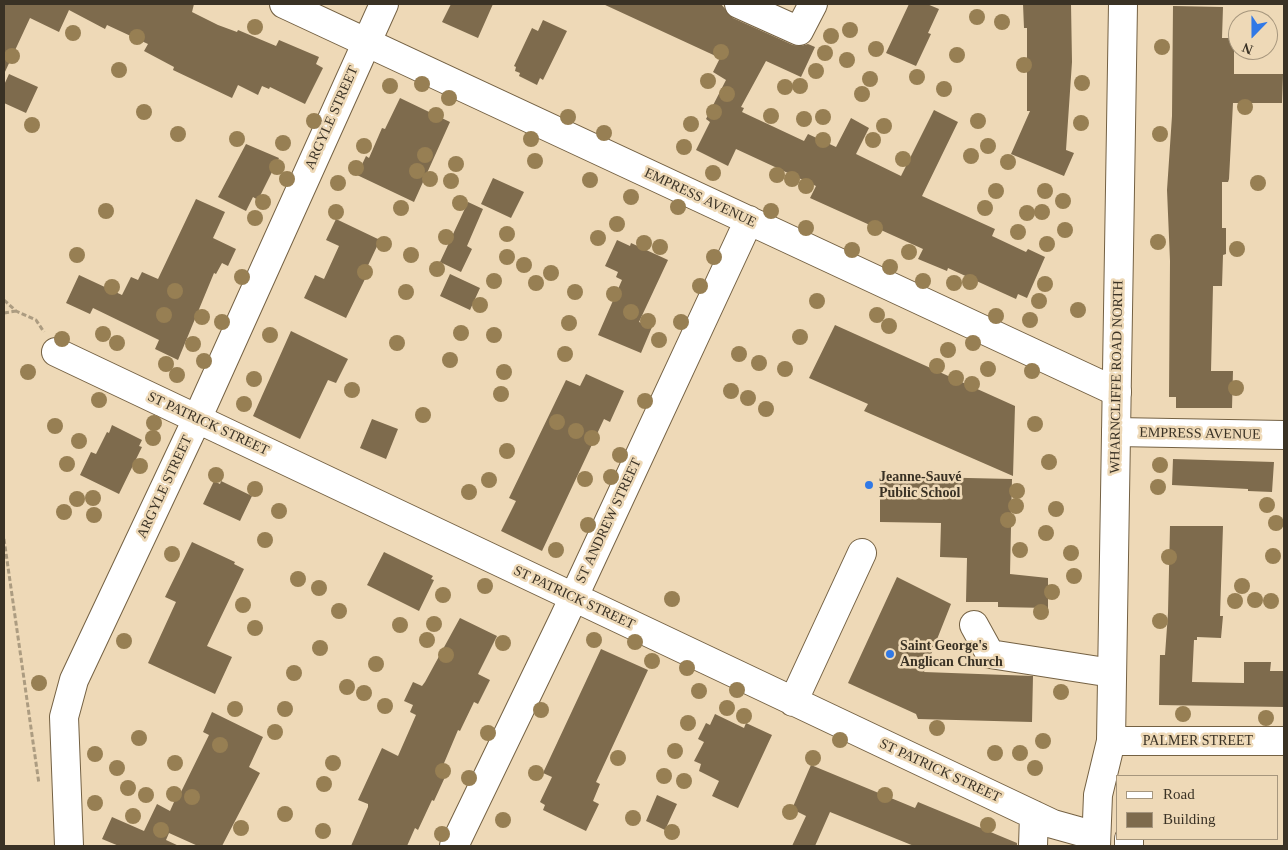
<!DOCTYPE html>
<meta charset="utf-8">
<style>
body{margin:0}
#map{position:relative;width:1288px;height:850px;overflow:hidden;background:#eed9b7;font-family:"Times New Roman",serif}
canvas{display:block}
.frame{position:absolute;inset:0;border:5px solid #3a3225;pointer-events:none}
.legend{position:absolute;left:1116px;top:775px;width:162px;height:65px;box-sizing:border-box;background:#eed9b7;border:1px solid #a6967d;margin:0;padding:6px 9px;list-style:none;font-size:15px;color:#3a3225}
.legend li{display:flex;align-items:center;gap:10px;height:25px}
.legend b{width:25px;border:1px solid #a6967d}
.north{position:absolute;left:1228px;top:10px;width:50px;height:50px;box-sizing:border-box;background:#eed9b7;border:1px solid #a6967d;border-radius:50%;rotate:202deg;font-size:14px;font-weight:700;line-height:20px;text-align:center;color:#3a3225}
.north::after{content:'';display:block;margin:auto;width:18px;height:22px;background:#3179e6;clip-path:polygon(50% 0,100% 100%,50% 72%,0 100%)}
</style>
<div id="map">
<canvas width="1288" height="850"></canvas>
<div class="frame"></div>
<ul class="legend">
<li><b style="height:6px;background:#fff"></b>Road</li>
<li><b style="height:14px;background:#7e6b4d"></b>Building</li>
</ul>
<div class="north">N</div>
</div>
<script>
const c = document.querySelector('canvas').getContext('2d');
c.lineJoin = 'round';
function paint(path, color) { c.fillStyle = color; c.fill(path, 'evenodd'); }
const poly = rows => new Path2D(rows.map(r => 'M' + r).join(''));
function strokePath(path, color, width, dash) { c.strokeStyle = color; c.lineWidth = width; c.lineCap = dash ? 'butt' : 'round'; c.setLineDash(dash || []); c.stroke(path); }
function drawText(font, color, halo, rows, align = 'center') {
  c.font = font + ' "Times New Roman",serif'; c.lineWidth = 5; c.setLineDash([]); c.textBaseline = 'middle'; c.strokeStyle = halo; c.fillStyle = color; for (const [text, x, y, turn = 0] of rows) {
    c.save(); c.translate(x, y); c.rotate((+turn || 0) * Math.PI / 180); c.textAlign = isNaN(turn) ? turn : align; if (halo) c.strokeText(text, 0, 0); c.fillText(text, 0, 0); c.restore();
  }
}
const building = poly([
 [4,4,194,4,192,12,218,25,237,32,238,30,276,46,279,40,319,57,316,64,323,68,305,104,270,87,269,89,262,86,258,95,238,85,232,98,173,70,174,67,144,51,148,44,107,25,105,29,69,10,59,32,30,18,4,74],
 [451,4,493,4,478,38,442,22],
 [603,4,721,4,733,18,793,45,801,46,808,44,815,47,801,77,766,61,741,107,744,108,742,112,804,141,808,134,836,147,851,118,869,128,856,154,901,176,934,110,958,122,922,196,995,229,992,236,1026,252,1028,249,1045,257,1027,298,1018,294,1016,299,948,268,947,271,918,259,923,249,810,198,816,186,736,149,728,166,696,150,710,122,706,119,726,80,713,72,720,58],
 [909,4,927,4,939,9,928,33,931,34,916,66,886,53],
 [1023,4,1071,4,1072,62,1066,150,1074,153,1064,176,1011,154,1030,111,1027,111,1027,28,1024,28],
 [1173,6,1223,7,1222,38,1234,38,1234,74,1283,74,1282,103,1233,103,1229,179,1228,182,1222,182,1222,228,1226,228,1226,254,1223,255,1222,286,1213,286,1211,371,1233,371,1232,408,1176,408,1176,397,1169,397,1170,261,1167,190,1172,116],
 [543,20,567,31,543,80,540,78,537,85,519,76,520,73,515,71,516,67,514,66,532,28,538,31],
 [9,74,38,87,26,113,4,103,4,85],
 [400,98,450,122,414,202,357,175,366,156,369,158,382,128,385,129],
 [246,144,279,158,258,200,253,197,246,211,218,197],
 [493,178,524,192,511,218,481,204],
 [196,199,225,212,213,238,236,249,228,266,222,263,216,274,214,273,178,360,155,349,159,340,93,308,90,314,66,303,79,275,122,295,131,277,138,280,142,272,158,279],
 [468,202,483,209,467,246,472,249,461,272,440,262],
 [336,219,380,240,362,278,365,279,346,318,304,298,315,275,324,279,339,246,326,240],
 [617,240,630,246,631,243,668,260,639,322,652,327,641,353,598,335,622,280,616,277,618,272,605,266],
 [450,274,480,288,470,310,440,296],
 [835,325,1015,406,1013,476,864,411,868,404,809,378],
 [291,331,348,359,336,383,328,380,300,439,253,416],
 [586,374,624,391,610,422,604,419,542,551,501,531,516,501,509,498,566,380,580,386],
 [372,419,398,429,386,459,360,448],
 [112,425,142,440,139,446,142,447,119,494,80,475,91,452,96,454,107,432,109,433],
 [1173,459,1274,462,1272,492,1248,491,1248,489,1172,485],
 [880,476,1012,479,1010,574,1048,578,1048,608,998,607,998,602,966,602,967,558,940,557,941,523,880,522],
 [214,481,220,484,221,481,252,496,240,521,203,504],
 [1170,526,1223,526,1220,616,1223,616,1221,638,1197,637,1197,640,1194,640,1192,682,1244,683,1244,662,1271,662,1270,671,1284,671,1284,707,1159,705,1160,655,1165,655,1168,613],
 [192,542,235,562,234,564,244,569,207,646,232,657,215,694,148,663,176,602,165,597],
 [384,552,433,576,431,579,434,580,419,611,367,585],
 [897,577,951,604,924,672,1033,676,1032,722,918,719,916,714,848,683],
 [460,618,497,636,478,674,490,680,478,704,474,702,460,731,458,730,439,775,445,777,434,801,432,800,418,830,415,828,407,846,351,846,368,807,368,804,358,800,382,748,398,756,416,715,410,712,413,705,404,701,413,682,422,686,425,682],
 [601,649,648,670,596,782,600,784,593,801,599,804,586,831,543,810,545,805,540,802,552,777,543,773],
 [212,712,263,737,249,767,260,773,222,846,198,846,169,833,166,840,179,846,119,846,102,839,112,817,144,831,157,804,170,811,178,793,180,794,209,735,203,732],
 [715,714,744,728,746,723,772,735,738,808,712,796,719,781,699,771,701,764,694,761,704,742,698,739,706,723,710,725],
 [811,765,915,808,918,802,1017,843,1017,846,914,846,830,812,815,846,792,846,806,816,792,809],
 [657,795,677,804,665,830,646,821]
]);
const path = poly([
 [4,300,16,311,36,320,44,332],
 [4,313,16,311],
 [4,539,39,784]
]);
const minor = poly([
 [284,4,1117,392],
 [739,4,799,31,813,4],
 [56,352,1053,824,1096,836],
 [1116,432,1284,435],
 [974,625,990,654,1112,673],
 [793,702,862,553],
 [1111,741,1284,741],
 [69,846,64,717,74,680,197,419,384,4],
 [454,846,564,618,749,220],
 [1033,846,1034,815]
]);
const major = poly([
 [1096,846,1098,795,1111,741,1123,4],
 [1129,846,1129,839]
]);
const trees = [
 [977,17],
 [1002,22],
 [255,27],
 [850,30],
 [73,33],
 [831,36],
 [137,37],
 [1162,47],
 [876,49],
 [721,52],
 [825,53],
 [957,55],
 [12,56],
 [847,60],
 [1024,65],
 [119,70],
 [816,71],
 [917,77],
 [870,79],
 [708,81],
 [1082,83],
 [422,84],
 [390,86],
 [800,86],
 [785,87],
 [944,89],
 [727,94],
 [862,94],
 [449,98],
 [1245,107],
 [144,112],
 [714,112],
 [436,115],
 [771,116],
 [568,117],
 [823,117],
 [804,119],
 [314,121],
 [978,121],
 [1081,123],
 [691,124],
 [32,125],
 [884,126],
 [604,133],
 [178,134],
 [1160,134],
 [237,139],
 [531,139],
 [823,140],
 [873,140],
 [283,143],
 [364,146],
 [988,146],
 [684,147],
 [425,155],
 [971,156],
 [903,159],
 [535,161],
 [1008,162],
 [456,164],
 [277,167],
 [356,168],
 [417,171],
 [713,173],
 [777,175],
 [287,179],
 [430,179],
 [792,179],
 [590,180],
 [451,181],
 [338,183],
 [1258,183],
 [806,186],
 [996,191],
 [1045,191],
 [631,197],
 [1063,201],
 [263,202],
 [460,203],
 [678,207],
 [401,208],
 [985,208],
 [106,211],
 [771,211],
 [336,212],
 [1042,212],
 [1027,213],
 [255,218],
 [617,224],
 [806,228],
 [875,228],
 [1065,230],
 [1018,232],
 [507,234],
 [446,237],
 [598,238],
 [1158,242],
 [644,243],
 [384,244],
 [1047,244],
 [660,247],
 [1237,249],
 [852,250],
 [909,252],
 [77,255],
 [411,255],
 [507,257],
 [714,257],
 [524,265],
 [890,267],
 [437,269],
 [365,272],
 [551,273],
 [242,277],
 [494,281],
 [923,281],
 [970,282],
 [536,283],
 [954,283],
 [1045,284],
 [700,286],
 [112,287],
 [175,291],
 [406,292],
 [575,292],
 [614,294],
 [817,301],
 [1039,301],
 [480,305],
 [1078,310],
 [631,312],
 [164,315],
 [877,315],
 [996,316],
 [202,317],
 [1030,320],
 [648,321],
 [222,322],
 [681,322],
 [569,323],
 [889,326],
 [461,333],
 [103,334],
 [270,335],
 [494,335],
 [800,337],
 [62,339],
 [659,340],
 [117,343],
 [397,343],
 [973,343],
 [193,344],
 [948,350],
 [565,354],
 [739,354],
 [450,360],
 [204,361],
 [759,363],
 [166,364],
 [937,366],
 [785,369],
 [988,369],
 [1032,371],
 [28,372],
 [504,372],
 [177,375],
 [956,378],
 [254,379],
 [972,384],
 [1236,388],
 [352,390],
 [731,391],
 [501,394],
 [748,398],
 [99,400],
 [645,401],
 [244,404],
 [766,409],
 [423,415],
 [557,422],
 [154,423],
 [1035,424],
 [55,426],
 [576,431],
 [153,438],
 [592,438],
 [79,441],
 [507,451],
 [620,455],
 [1049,462],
 [67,464],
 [1160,465],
 [140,466],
 [216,475],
 [611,477],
 [585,479],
 [489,480],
 [1158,487],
 [255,489],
 [1017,491],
 [469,492],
 [93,498],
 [77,499],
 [1267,505],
 [1016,506],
 [1056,509],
 [279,511],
 [64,512],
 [94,515],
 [1008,520],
 [1276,523],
 [588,525],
 [1046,533],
 [265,540],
 [556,550],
 [1020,550],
 [1071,553],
 [172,554],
 [1273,556],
 [1169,557],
 [1074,576],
 [298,579],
 [485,586],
 [1242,586],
 [319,588],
 [1052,592],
 [443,595],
 [672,599],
 [1255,600],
 [1235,601],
 [1271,601],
 [243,605],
 [339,611],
 [1041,612],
 [1160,621],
 [434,624],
 [400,625],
 [255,628],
 [427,640],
 [594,640],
 [124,641],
 [635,642],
 [503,643],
 [320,648],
 [446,655],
 [652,661],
 [376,664],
 [687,668],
 [294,673],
 [39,683],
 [347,687],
 [737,690],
 [699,691],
 [1061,692],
 [364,693],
 [385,706],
 [727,708],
 [235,709],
 [285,709],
 [541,710],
 [1183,714],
 [744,716],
 [1266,718],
 [688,723],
 [937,728],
 [275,732],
 [488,733],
 [139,738],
 [840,740],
 [1043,741],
 [220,745],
 [675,751],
 [995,753],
 [1020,753],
 [95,754],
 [618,758],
 [813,758],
 [175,763],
 [333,763],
 [117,768],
 [1035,768],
 [443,771],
 [536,773],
 [664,776],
 [469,778],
 [684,781],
 [324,784],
 [128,788],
 [174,794],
 [146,795],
 [885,795],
 [192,797],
 [95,803],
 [790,812],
 [285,814],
 [133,816],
 [633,818],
 [503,820],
 [988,825],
 [241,828],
 [161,830],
 [323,831],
 [672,832],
 [442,834]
];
const markers = [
 [869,485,5,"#3179e6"],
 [890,654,5,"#3179e6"]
];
const streetNames = [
 ["ARGYLE STREET",332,118,-66],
 ["EMPRESS AVENUE",700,198,25],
 ["WHARNCLIFFE ROAD NORTH",1117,377,-89],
 ["ST PATRICK STREET",208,424,25],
 ["EMPRESS AVENUE",1200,434,1],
 ["ARGYLE STREET",165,487,-65],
 ["ST ANDREW STREET",609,521,-65],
 ["ST PATRICK STREET",574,598,25],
 ["PALMER STREET",1198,741],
 ["ST PATRICK STREET",940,771,25]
];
const poiNames = [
 ["Jeanne-Sauvé",879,477],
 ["Public School",879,493],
 ["Saint George's",900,646],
 ["Anglican Church",900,662]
];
paint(building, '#7e6b4d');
strokePath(minor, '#746143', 30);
strokePath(major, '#746143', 30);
strokePath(path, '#ac9c81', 3, [5, 2.5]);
strokePath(minor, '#fff', 28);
strokePath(major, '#fff', 28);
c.fillStyle = '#977f53';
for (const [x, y] of trees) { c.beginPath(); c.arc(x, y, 8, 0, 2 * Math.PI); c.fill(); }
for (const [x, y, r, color] of markers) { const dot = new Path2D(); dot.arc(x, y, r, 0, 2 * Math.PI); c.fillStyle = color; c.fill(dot); strokePath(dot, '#eed9b7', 2); }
drawText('14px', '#3a3225', '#eed9b7', streetNames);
drawText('bold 14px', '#3a3225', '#eed9b7', poiNames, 'left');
</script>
